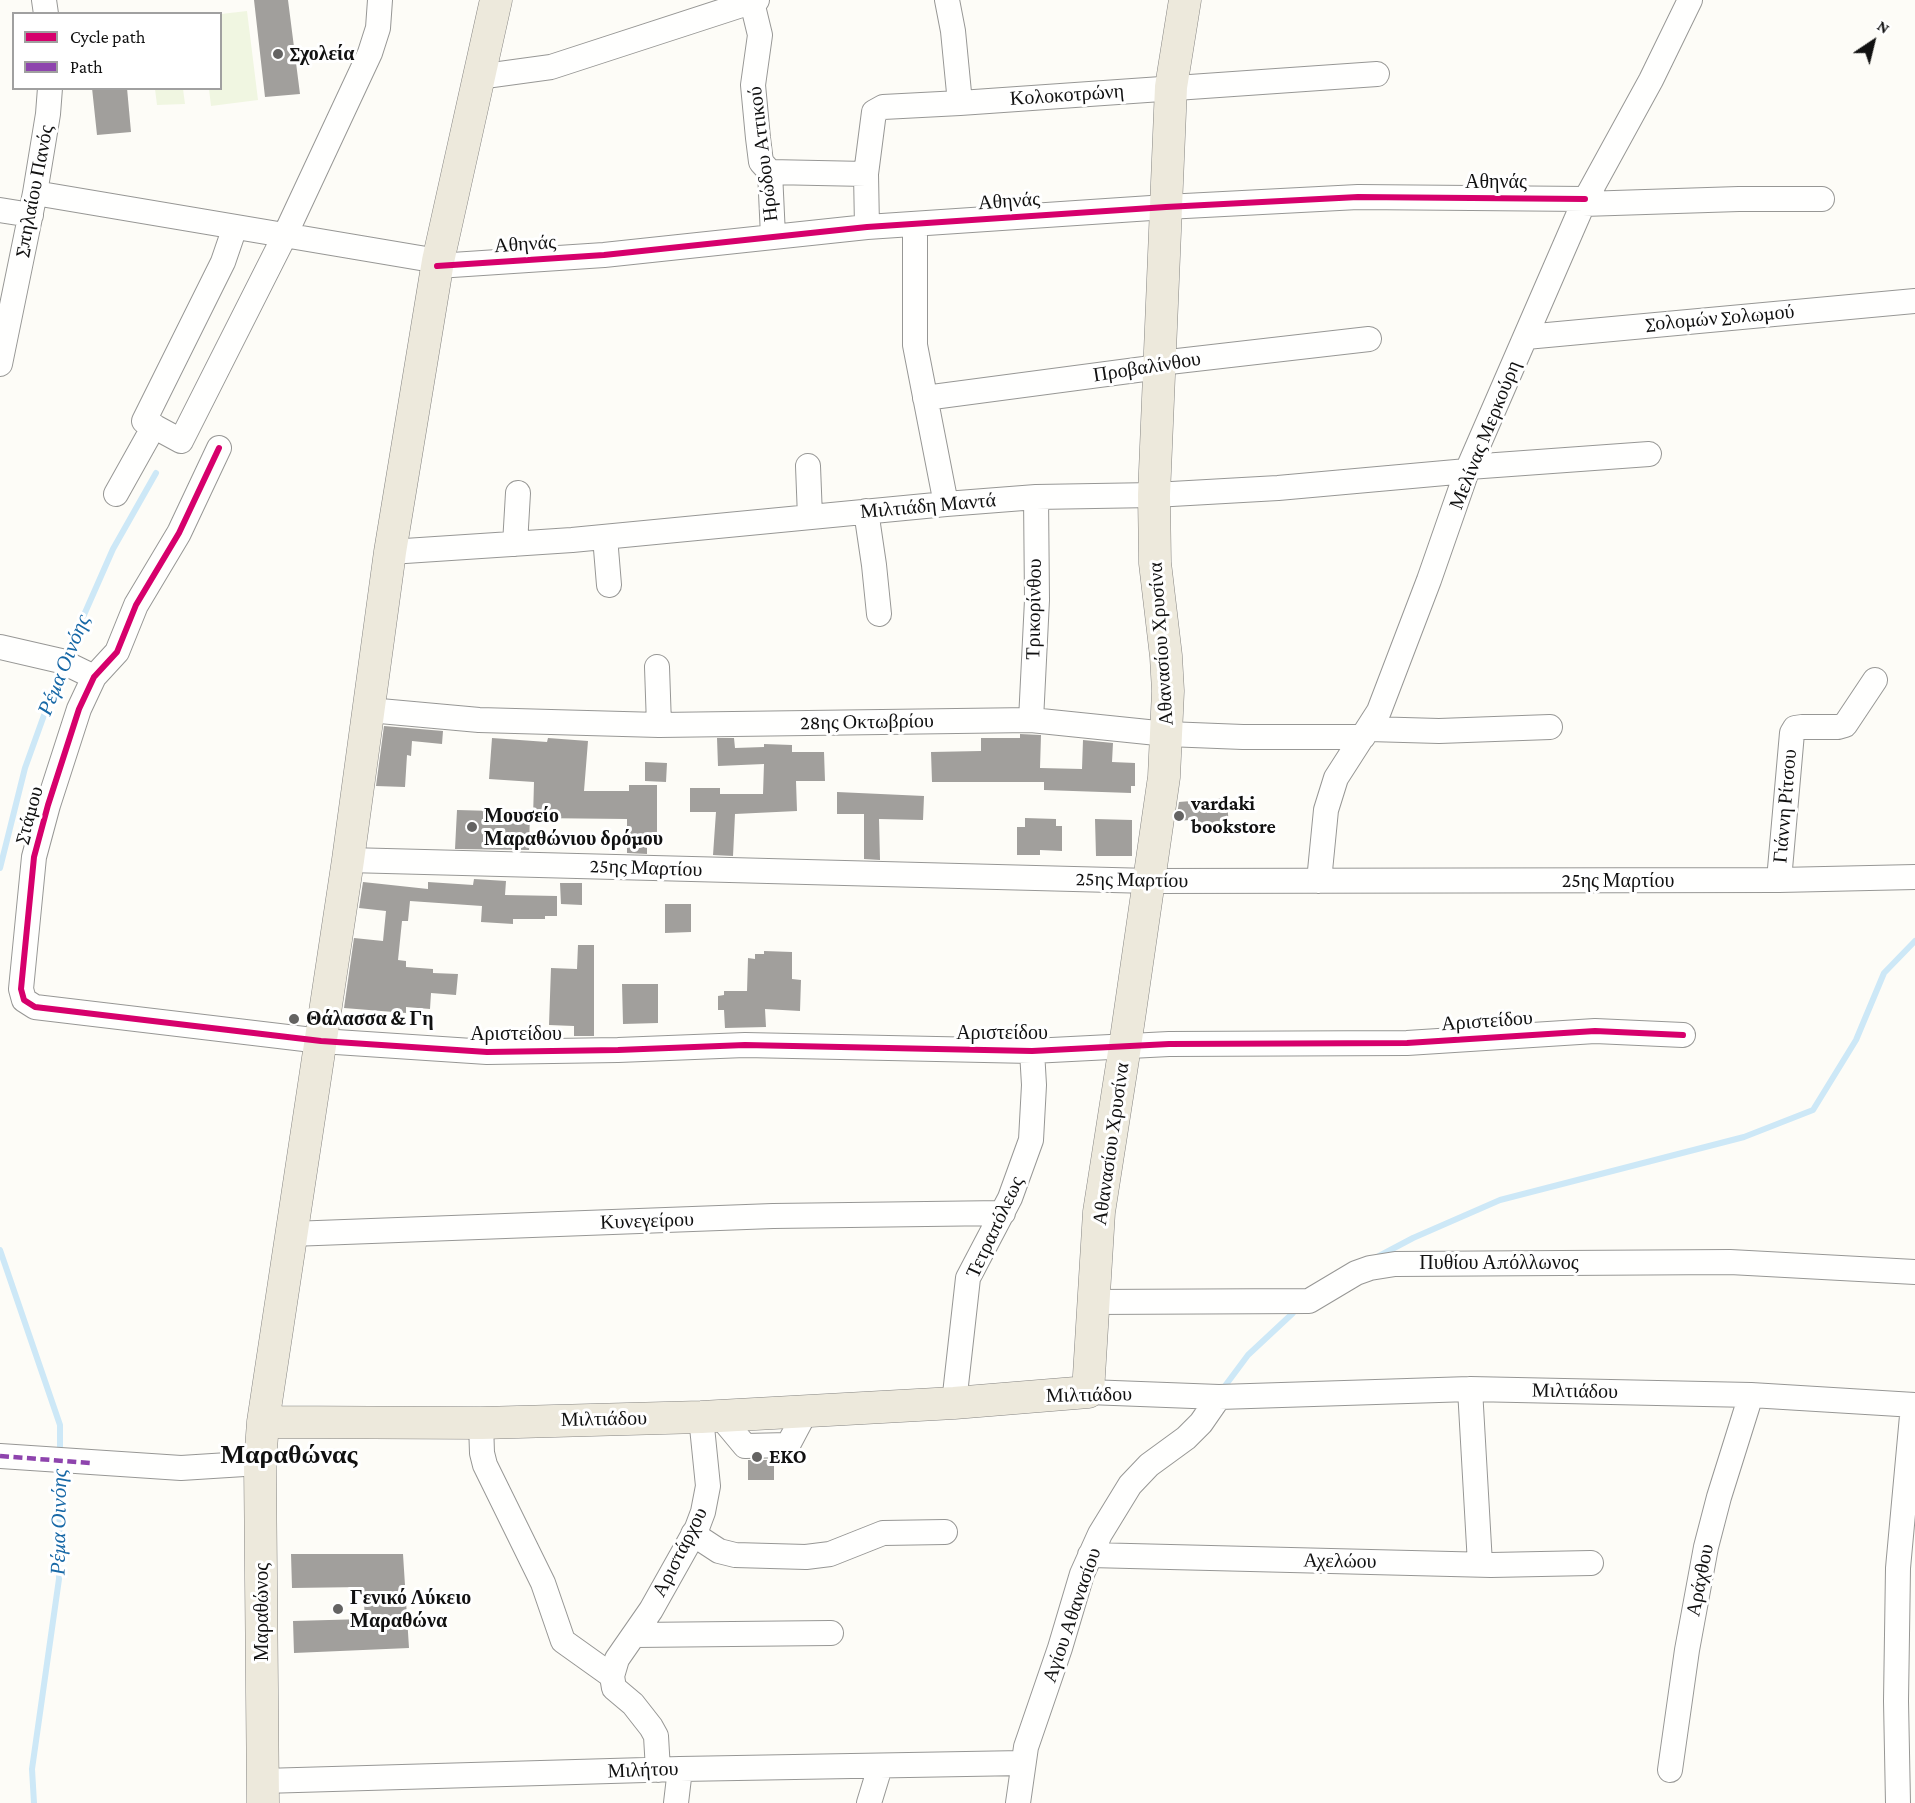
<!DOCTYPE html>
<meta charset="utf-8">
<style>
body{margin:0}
#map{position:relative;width:1915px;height:1803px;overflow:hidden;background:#fdfcf7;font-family:"Crimson Pro",serif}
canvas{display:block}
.legend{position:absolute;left:12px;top:12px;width:210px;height:78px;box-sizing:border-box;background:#fff;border:2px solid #a0a0a0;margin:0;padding:8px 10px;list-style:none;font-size:18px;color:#111}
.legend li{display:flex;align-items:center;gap:12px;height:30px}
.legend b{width:30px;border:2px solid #a0a0a0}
.north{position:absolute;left:1843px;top:12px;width:60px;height:60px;-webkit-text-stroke:4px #fff;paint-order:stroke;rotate:35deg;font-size:16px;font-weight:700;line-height:24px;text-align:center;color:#111}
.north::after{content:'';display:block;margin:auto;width:21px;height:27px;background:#111;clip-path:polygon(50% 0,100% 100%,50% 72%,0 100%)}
</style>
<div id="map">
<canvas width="1915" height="1803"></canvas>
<ul class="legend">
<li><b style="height:8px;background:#d6006c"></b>Cycle path</li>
<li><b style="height:8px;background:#8e44ad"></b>Path</li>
</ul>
<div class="north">N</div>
</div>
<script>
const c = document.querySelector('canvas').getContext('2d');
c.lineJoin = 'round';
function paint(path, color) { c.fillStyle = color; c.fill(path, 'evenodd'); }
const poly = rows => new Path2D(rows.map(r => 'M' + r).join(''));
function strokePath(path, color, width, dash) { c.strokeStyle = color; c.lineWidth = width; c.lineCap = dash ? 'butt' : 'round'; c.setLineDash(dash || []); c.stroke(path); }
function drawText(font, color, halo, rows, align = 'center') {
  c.font = font + ' "Crimson Pro",serif'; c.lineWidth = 6; c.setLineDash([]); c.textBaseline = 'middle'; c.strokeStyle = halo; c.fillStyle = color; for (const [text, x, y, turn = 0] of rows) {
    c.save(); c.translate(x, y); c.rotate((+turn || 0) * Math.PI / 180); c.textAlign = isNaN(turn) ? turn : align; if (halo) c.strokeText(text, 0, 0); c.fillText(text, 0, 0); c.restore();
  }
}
const pitch = poly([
 [247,11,258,100,211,106,209,89,220,88,221,14],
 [155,89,183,89,185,104,157,105]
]);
const stream = poly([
 [65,658,113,549,156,473],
 [0,868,25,768,61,668],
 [0,1250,60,1425,60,1455],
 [1379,1256,1413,1238,1500,1200,1744,1137,1813,1110,1856,1040,1884,973,1915,941],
 [1222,1390,1248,1355,1293,1313],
 [34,1803,32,1769,59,1579,60,1466]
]);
const building = poly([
 [254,0,288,0,300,94,265,97],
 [92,88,127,88,131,132,97,135],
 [384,726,443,731,442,744,412,741,411,756,407,755,405,787,376,786],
 [1020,734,1041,735,1040,768,1082,769,1083,740,1113,743,1112,762,1135,763,1135,786,1131,786,1131,793,1044,790,1044,782,932,782,931,752,981,751,981,738,1020,738],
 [492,738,547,742,548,738,588,741,584,791,629,791,629,785,657,785,657,840,647,840,647,854,627,853,627,819,533,818,534,782,489,779],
 [717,738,734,738,735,748,764,747,764,744,792,745,792,752,824,752,825,781,796,781,797,811,735,814,733,856,713,855,716,812,690,812,690,788,720,788,720,794,763,794,764,764,718,766],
 [645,762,667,763,666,782,645,781],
 [837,792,924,796,923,820,879,819,880,860,864,859,864,814,837,814],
 [1227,798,1229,829,1191,832,1190,820,1176,821,1179,802],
 [457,810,530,812,529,850,455,849],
 [1025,818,1056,819,1056,826,1062,826,1062,851,1040,850,1040,855,1017,855,1017,827,1025,827],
 [1095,819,1132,820,1132,856,1096,856],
 [474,879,506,881,505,895,557,896,557,916,545,916,545,919,513,919,513,924,481,922,482,906,410,901,408,921,402,921,398,960,406,961,406,967,433,969,433,973,458,974,456,995,431,993,430,1009,406,1007,406,1013,344,1008,354,938,383,941,386,911,359,908,363,882,428,889,428,882,473,885],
 [560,883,582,883,582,905,561,904],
 [665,904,691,904,691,932,665,933],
 [578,945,594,945,594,1036,574,1036,574,1026,549,1025,551,968,577,969],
 [764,951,792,952,792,979,801,980,800,1011,765,1009,766,1027,725,1028,724,1010,718,1010,718,996,724,995,724,991,747,991,748,958,755,959,755,954,764,954],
 [622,984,658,984,658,1023,623,1024],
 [748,1460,774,1460,774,1480,748,1480],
 [291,1554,403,1554,409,1648,294,1653,293,1621,365,1619,363,1587,292,1588]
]);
const minor = poly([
 [44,0,46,14],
 [947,0,953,31,960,103],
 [752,2,760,35,753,85,758,138,761,162,770,172,773,236],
 [478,77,551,67,757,0],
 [770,172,866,174],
 [35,193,438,261],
 [1583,204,1739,199,1822,199],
 [0,210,31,215],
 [915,224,915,345,946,504],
 [235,227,223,262,144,421,181,441,285,235,370,53,378,28,380,0],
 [867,227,866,174,874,112,883,107,960,103,1377,74],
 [437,266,604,255,867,227,1166,207,1358,197,1585,199],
 [1526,337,1915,301],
 [0,364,35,193,48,114,50,88],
 [925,398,1144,369,1169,362,1369,339],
 [219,448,179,533,136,605,117,652,94,677,79,709,48,805,34,857,21,989,24,1000,35,1007,321,1041,487,1052,618,1050,745,1045,1032,1051,1169,1044,1407,1043,1595,1031,1683,1035],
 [808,466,810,517],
 [1469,467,1649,454],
 [116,494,154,426],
 [866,511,874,565,879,614],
 [605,537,609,585],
 [515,544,518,493],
 [390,552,572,540,946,504,1036,497,1154,495,1278,488,1467,471],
 [0,647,61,661,94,677],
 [657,667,659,725],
 [369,710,479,720,659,725,1031,720,1167,734,1243,737,1363,737],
 [1031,720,1037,600,1036,497],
 [1369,729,1439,731,1550,727],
 [348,860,1150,881,1779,880,1915,877],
 [1779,880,1792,733,1795,728,1802,727,1838,727,1845,725,1875,680],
 [1319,881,1326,810,1336,778,1379,711,1429,580,1467,471,1583,204,1651,80,1690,0],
 [291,1234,773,1216,1003,1213],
 [1092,1302,1309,1301,1356,1273,1370,1268,1395,1264,1730,1262,1915,1272],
 [1470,1389,1480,1564],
 [1088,1392,1219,1397,1470,1389,1751,1395,1915,1405],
 [954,1403,968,1278,1010,1198,1031,1140,1034,1085,1032,1051],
 [720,1416,745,1446,788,1445,806,1411],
 [481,1423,482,1453,485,1465,543,1583,563,1641,612,1676,614,1688,633,1704,651,1727,656,1736,658,1770],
 [0,1456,181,1468,260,1463],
 [693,1534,719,1551,735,1555,806,1557,830,1554,883,1533,945,1532],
 [1090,1555,1491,1565,1591,1563],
 [635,1635,831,1633],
 [612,1676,617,1659,651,1610,697,1528,703,1512,708,1486,701,1417],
 [1670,1770,1687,1650,1706,1547,1719,1497,1751,1395],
 [263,1781,680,1769,1023,1763],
 [676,1803,680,1769],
 [869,1803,880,1767],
 [1018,1803,1026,1747,1060,1648,1082,1574,1100,1534,1130,1485,1149,1465,1186,1438,1201,1423,1219,1397],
 [1898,1803,1896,1701,1898,1568,1913,1405]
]);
const major = poly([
 [263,1422,481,1423,701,1417,954,1403,1088,1392,1099,1212,1125,1046,1164,777,1168,691,1166,656,1155,563,1154,495,1171,87,1185,0],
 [263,1803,260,1463,263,1422,348,860,390,552,438,261,496,0]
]);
const quiet = poly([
 [0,1456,90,1463]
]);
const cycleway = poly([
 [437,266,604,255,867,227,1166,207,1358,197,1585,199],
 [219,448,179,533,136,605,117,652,94,677,79,709,48,805,34,857,21,989,24,1000,35,1007,321,1041,487,1052,618,1050,745,1045,1032,1051,1169,1044,1407,1043,1595,1031,1683,1035]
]);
const markers = [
 [278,54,6,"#646362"],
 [1179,816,6,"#646362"],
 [472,827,6,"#646362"],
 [294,1019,6,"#646362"],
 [757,1457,6,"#646362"],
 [338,1609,6,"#646362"]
];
const poiNames = [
 ["Σχολεία",290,54],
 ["vardaki",1191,804],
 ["bookstore",1191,827],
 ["Μουσείο",484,816],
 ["Μαραθώνιου δρόμου",484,839],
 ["Θάλασσα & Γη",306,1019],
 ["EKO",769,1457],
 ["Γενικό Λύκειο",350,1598],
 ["Μαραθώνα",350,1621]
];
const streetNames = [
 ["Κολοκοτρώνη",1067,95,-4],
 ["Ηρώδου Αττικού",763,154,-97],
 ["Αθηνάς",1496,182],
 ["Σπηλαίου Πανός",34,191,-79],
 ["Αθηνάς",1009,201,-4],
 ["Αθηνάς",525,244,-4],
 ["Σολομών Σολωμού",1720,318,-5],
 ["Προβαλίνθου",1147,367,-9],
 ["Μελίνας Μερκούρη",1485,435,-68],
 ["Μιλτιάδη Μαντά",928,506,-5],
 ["Τρικορίνθου",1034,609,-89],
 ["Αθανασίου Χρυσίνα",1161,644,-94],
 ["28ης Οκτωβρίου",867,722,-1],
 ["Γιάννη Ρίτσου",1785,806,-85],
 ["Στάμου",29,815,-74],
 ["25ης Μαρτίου",646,868,2],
 ["25ης Μαρτίου",1132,880,1],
 ["25ης Μαρτίου",1618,881],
 ["Αριστείδου",1487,1021,-4],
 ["Αριστείδου",1002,1033],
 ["Αριστείδου",516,1034],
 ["Αθανασίου Χρυσίνα",1111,1144,-82],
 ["Κυνεγείρου",647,1221,-2],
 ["Τετραπόλεως",995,1227,-65],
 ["Πυθίου Απόλλωνος",1499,1263],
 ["Μιλτιάδου",1575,1391,1],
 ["Μιλτιάδου",1089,1395,-1],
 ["Μιλτιάδου",604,1419,-1],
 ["Αριστάρχου",680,1552,-63],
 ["Αχελώου",1340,1561,1],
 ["Αράχθου",1700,1580,-79],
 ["Μαραθώνος",262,1612,-90],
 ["Αγίου Αθανασίου",1072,1615,-71],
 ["Μιλήτου",643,1770,-2]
];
const waterNames = [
 ["Ρέμα Οινόης",64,665,-68],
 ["Ρέμα Οινόης",59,1522,-89]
];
const districtNames = [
 ["Μαραθώνας",289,1455]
];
paint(pitch, '#f0f6e1');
strokePath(stream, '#cde8f7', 6);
paint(building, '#a19f9c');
strokePath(minor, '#979795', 26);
strokePath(major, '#858482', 33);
strokePath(minor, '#fffffe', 24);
strokePath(major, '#ede9dc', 32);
strokePath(quiet, '#8e44ad', 4.5, [9, 4.5]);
strokePath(cycleway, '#d6006c', 6);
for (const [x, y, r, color] of markers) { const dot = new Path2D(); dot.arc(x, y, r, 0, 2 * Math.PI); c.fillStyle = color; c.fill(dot); strokePath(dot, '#fff', 2); }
drawText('bold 20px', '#111', '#fff', poiNames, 'left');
drawText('20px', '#111', '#fff', streetNames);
drawText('italic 21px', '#1768a6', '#fff', waterNames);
drawText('bold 26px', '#111', '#fff', districtNames);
</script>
